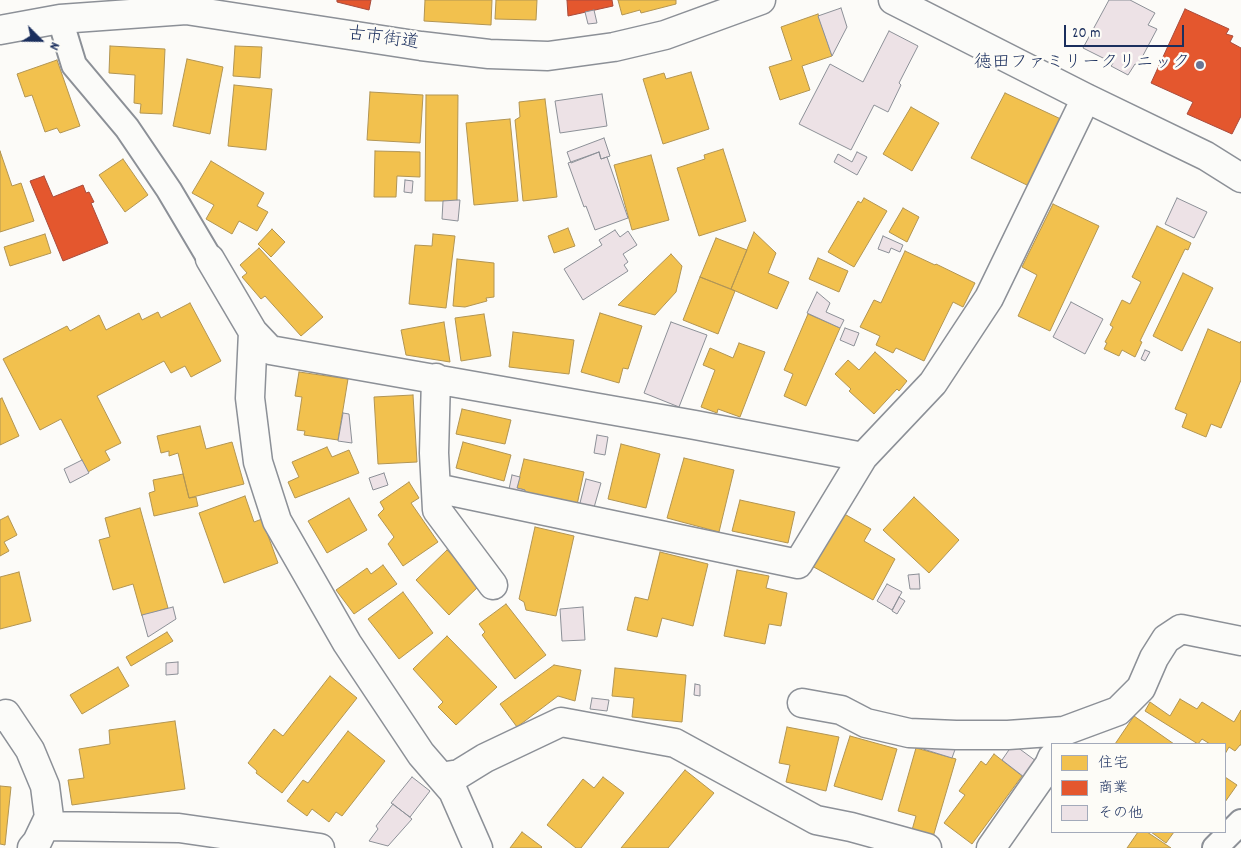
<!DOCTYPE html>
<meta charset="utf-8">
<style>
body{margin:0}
#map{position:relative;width:1241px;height:848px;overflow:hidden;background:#fcfbf8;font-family:Dekko,"Klee One",sans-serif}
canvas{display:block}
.legend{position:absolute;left:1051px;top:743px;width:175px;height:90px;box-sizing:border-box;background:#fdfcf7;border:1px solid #a3aaba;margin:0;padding:6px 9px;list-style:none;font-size:15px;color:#1b2f5e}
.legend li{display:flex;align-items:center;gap:10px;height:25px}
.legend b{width:25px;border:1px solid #a3aaba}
.north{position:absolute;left:15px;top:15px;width:50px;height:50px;-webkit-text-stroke:4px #fdfcf7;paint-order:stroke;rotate:113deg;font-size:14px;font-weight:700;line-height:20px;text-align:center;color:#1b2f5e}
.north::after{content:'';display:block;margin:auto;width:18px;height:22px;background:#1b2f5e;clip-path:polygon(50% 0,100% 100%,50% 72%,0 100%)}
.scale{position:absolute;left:1064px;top:25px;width:120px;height:22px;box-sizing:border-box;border:2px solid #1b2f5e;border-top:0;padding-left:6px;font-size:15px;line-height:18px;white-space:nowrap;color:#1b2f5e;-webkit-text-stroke:4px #fdfcf7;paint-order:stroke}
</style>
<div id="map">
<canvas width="1241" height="848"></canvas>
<ul class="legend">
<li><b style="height:14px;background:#f2c14e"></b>住宅</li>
<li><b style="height:14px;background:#e4572e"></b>商業</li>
<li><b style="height:14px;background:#ede2e6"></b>その他</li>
</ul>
<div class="north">N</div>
<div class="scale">20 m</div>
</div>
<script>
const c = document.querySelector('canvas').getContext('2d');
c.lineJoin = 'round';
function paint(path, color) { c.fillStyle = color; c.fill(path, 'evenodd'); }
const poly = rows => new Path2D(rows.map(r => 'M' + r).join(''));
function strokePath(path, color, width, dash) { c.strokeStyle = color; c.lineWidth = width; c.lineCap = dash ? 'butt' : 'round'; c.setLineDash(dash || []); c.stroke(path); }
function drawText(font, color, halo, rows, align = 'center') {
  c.font = font + ' Dekko,"Klee One",sans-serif'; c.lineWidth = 5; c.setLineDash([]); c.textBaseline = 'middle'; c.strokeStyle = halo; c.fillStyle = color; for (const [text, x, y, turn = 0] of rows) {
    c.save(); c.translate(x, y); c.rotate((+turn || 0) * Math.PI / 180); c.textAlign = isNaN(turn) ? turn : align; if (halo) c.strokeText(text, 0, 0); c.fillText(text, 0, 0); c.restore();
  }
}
const homes = poly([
 [425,0,492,0,491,25,424,21,425,0],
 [496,0,537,0,536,20,495,19,496,0],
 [618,0,676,0,676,4,641,13,640,10,622,15,618,0],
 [818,14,832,56,802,66,810,90,780,100,769,67,792,60,781,27,818,14],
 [110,46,165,49,162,114,140,113,141,104,134,103,135,75,109,73,110,46],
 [235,46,262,47,260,78,233,76,235,46],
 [187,59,223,67,210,134,173,126,187,59],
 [57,60,80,126,60,133,57,128,45,132,32,95,25,97,17,74,57,60],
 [691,72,709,129,663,144,643,79,664,73,666,79,691,72],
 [234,85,272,89,266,150,228,146,234,85],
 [370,92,423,95,420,143,367,140,370,92],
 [1005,93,1063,120,1031,187,971,158,1005,93],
 [426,95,458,95,457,201,425,201,426,95],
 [545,99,557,197,523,201,515,120,520,117,519,102,545,99],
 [911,107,939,123,912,171,883,154,911,107],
 [510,119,518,201,474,205,466,123,510,119],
 [723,149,746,221,699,236,677,168,705,159,704,155,723,149],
 [0,151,12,186,21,183,34,221,0,232,0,151],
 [375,151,420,152,420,177,397,176,396,197,374,197,375,151],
 [651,155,669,220,632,230,614,165,651,155],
 [123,159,148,195,125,212,99,175,123,159],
 [211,161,264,193,257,206,268,212,257,231,239,221,232,234,206,219,214,205,192,193,211,161],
 [864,198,887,211,854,267,828,252,858,201,861,203,864,198],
 [1053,204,1099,226,1050,331,1018,316,1037,275,1022,267,1053,204],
 [903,208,919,217,907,242,889,232,903,208],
 [1157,226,1191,243,1188,250,1185,249,1140,341,1142,342,1135,357,1122,350,1119,356,1104,349,1107,343,1105,342,1113,327,1110,325,1122,300,1130,304,1141,282,1132,277,1157,226],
 [568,228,575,246,554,253,548,236,568,228],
 [272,229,285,242,271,257,258,244,272,229],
 [754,232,776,253,768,273,789,282,777,309,731,289,754,232],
 [45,234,51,253,10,266,4,247,45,234],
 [433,234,455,236,446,308,409,304,415,245,432,246,433,234],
 [716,238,747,250,731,289,700,277,716,238],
 [259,248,323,317,301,336,265,296,261,299,242,277,247,273,240,265,259,248],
 [905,251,935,265,936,264,975,283,963,307,953,302,924,361,896,348,893,353,876,345,880,336,860,327,874,300,881,303,905,251],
 [671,254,682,266,676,292,655,315,618,305,671,254],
 [818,258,848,271,839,292,809,279,818,258],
 [457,259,494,263,494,297,486,298,487,301,465,307,453,306,457,259],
 [1183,273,1213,288,1182,351,1153,336,1183,273],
 [700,277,735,291,718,334,683,320,700,277],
 [190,303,221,361,191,377,185,366,171,373,164,361,97,396,121,443,105,451,110,460,88,472,61,419,40,430,3,359,67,326,70,331,99,315,106,330,139,313,142,320,158,312,161,318,190,303],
 [600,313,642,326,628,369,623,368,619,383,581,372,600,313],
 [484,314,491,356,461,361,455,318,484,314],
 [808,314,840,328,806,406,784,396,793,374,784,370,808,314],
 [444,322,450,362,406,355,401,330,444,322],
 [1208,329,1240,343,1241,341,1241,380,1221,428,1211,424,1206,437,1182,427,1187,414,1175,409,1208,329],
 [513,332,574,340,569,374,509,367,513,332],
 [739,343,765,352,740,417,718,409,717,413,701,407,715,370,703,365,710,348,733,358,739,343],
 [875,352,907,381,899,391,897,389,874,414,849,391,851,389,835,374,848,360,859,370,875,352],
 [299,372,348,379,338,440,304,435,305,431,297,430,302,397,295,396,299,372],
 [413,395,417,462,378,464,374,397,413,395],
 [2,398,19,436,0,445,0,399,2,398],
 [462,409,511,420,505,444,456,434,462,409],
 [200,426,206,449,232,442,244,484,189,498,178,453,169,456,169,451,161,453,157,436,200,426],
 [463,442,511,455,504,481,456,468,463,442],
 [621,444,660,454,646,508,608,499,621,444],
 [327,447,332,457,349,450,359,473,295,498,288,482,299,477,292,462,327,447],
 [684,458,734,470,719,532,667,518,684,458],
 [524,459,584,472,577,505,523,497,525,490,517,488,524,459],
 [183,474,189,498,196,497,198,506,154,516,149,493,155,491,153,480,183,474],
 [409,482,419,498,411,503,438,542,403,566,388,544,394,537,378,515,384,509,380,502,409,482],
 [245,496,254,522,262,519,278,563,224,583,199,513,245,496],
 [914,497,959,540,929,573,883,530,914,497],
 [349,498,367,530,327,553,308,521,349,498],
 [740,500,795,512,788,543,732,531,740,500],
 [140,508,168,608,142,616,133,584,113,590,99,540,110,537,105,518,140,508],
 [839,511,871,529,864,541,895,559,873,600,812,566,839,511],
 [8,516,17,535,4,542,9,551,0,556,0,520,8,516],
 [535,527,574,536,556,616,526,610,524,602,519,599,535,527],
 [447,550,480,585,449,615,416,580,447,550],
 [660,552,708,564,693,626,662,618,657,637,627,630,635,597,648,600,660,552],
 [383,565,397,584,354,614,336,590,367,568,371,574,383,565],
 [737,570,769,576,766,588,787,593,781,626,769,624,765,644,724,636,737,570],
 [19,572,31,621,0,629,0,577,19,572],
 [403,592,433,633,399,659,368,619,403,592],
 [506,604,546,655,515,679,482,635,485,632,479,624,506,604],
 [167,632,173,641,131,666,126,657,167,632],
 [447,636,497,687,456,725,438,707,443,702,413,669,447,636],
 [554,665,581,670,575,701,558,696,517,727,500,704,554,665],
 [118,667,129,686,82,714,70,695,118,667],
 [615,668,686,675,682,722,632,717,634,698,612,696,615,668],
 [330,676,357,698,282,793,256,773,257,771,248,763,274,729,283,736,330,676],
 [1180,699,1197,709,1202,702,1234,722,1241,710,1241,745,1240,745,1235,751,1229,747,1225,754,1225,744,1210,744,1202,739,1198,744,1145,711,1150,702,1170,716,1180,699],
 [1134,716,1174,744,1115,744,1134,716],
 [175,721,185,789,72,805,68,780,84,778,79,749,110,744,109,730,175,721],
 [787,727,839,737,826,791,786,782,790,765,779,763,787,727],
 [348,731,385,761,342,816,336,812,329,822,312,809,307,816,287,801,303,780,308,783,348,731],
 [850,736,897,749,882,800,834,786,850,736],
 [916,748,956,759,933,837,912,830,916,816,898,811,916,748],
 [994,754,1022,776,972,844,944,823,965,795,959,791,981,761,986,765,994,754],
 [685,770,714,793,668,848,621,848,685,770],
 [603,777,624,793,581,848,576,848,547,825,583,779,594,788,603,777],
 [1225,777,1237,785,1225,802,1225,777],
 [0,786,11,787,5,845,0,844,0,786],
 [522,832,542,847,541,848,510,848,522,832],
 [1138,832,1147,832,1171,848,1127,848,1138,832],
 [1151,832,1174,832,1166,843,1151,832]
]);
const shops = poly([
 [337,0,371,0,369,10,337,2,337,0],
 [567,0,612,0,613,6,568,16,567,0],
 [1185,9,1229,29,1226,34,1233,36,1230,42,1241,48,1241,116,1232,134,1187,114,1193,102,1151,83,1185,9],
 [44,176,53,197,83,185,86,193,89,192,94,202,91,203,108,243,63,261,30,181,44,176]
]);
const building = poly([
 [1109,0,1130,0,1155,13,1148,25,1157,29,1138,65,1135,64,1128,75,1111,66,1113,63,1083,48,1109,0],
 [841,8,847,27,832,56,818,16,841,8],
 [594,10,597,23,588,24,585,12,594,10],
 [889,31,918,46,899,83,901,85,888,112,874,105,851,150,799,124,830,64,863,82,889,31],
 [602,94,607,126,560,133,555,101,602,94],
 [604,138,610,156,601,159,599,152,571,163,567,152,604,138],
 [599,152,601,159,607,157,628,218,595,230,586,206,584,207,568,163,599,152],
 [857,152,867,157,857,175,834,162,838,154,852,162,857,152],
 [405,180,413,181,412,193,404,192,405,180],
 [1177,198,1207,212,1194,238,1165,224,1177,198],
 [457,200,460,200,458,221,442,219,443,201,457,200],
 [615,230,620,237,628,231,637,245,623,254,628,262,624,265,628,271,583,300,564,269,602,245,599,240,615,230],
 [883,236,903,245,900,252,891,248,889,253,878,249,883,236],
 [817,292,830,303,826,312,844,320,840,328,807,313,817,292],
 [1071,302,1103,319,1085,354,1053,337,1071,302],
 [671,322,707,335,679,407,644,393,671,322],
 [845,328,859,333,854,346,840,340,845,328],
 [1145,350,1150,352,1145,361,1141,359,1145,350],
 [343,413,349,414,352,443,338,441,343,413],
 [597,435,608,437,605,455,594,453,597,435],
 [82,460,89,473,70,483,64,469,82,460],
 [384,473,388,485,373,490,369,478,384,473],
 [512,475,520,477,517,488,525,490,523,497,508,494,512,475],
 [586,479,601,483,593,511,579,507,586,479],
 [919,574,920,589,910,589,908,575,919,574],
 [887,584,902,592,892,610,877,601,887,584],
 [899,597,905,601,897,614,892,611,899,597],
 [173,607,176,619,148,637,142,615,173,607],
 [583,607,585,640,562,641,560,609,583,607],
 [178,662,178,674,166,675,166,663,178,662],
 [695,684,700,685,700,696,694,695,695,684],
 [592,698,609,700,607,711,590,709,592,698],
 [957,744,952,758,923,749,924,747,957,744],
 [1013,744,1036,761,1024,777,1002,760,1013,744],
 [412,777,430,791,410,817,391,803,412,777],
 [393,804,412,819,388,846,369,841,378,829,376,826,393,804]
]);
const service = poly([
 [60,19,74,65,127,128,169,190,210,259],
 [1215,848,1241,822]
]);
const minor = poly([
 [893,0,1086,98,1206,156,1241,178],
 [210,259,253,332,270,350,695,425,863,457,933,383,989,298,1086,98],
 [253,332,250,398,258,462,277,521,347,643,421,754,453,791,478,848],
 [436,378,434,453,437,510,493,585],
 [436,488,798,564,863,457],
 [802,703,841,710,866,723,909,733,956,735,1008,735,1064,731,1118,711,1141,688,1154,658,1166,639,1181,629,1241,641],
 [0,717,6,714,30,750,45,786,49,817,37,842,32,848],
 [441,777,459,774,485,758,561,722,675,743,816,820,851,827,927,848],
 [45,826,179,828,320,848],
 [991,848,1049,765,1052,758]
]);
const tertiary = poly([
 [0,30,60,19,186,10,421,46,489,54,548,56,614,47,665,35,761,0]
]);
const markers = [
 [1200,65,5,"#6a7694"]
];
const streetNames = [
 ["古市街道",383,40,8]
];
const poiNames = [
 ["徳田ファミリークリニック",1190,65]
];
paint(homes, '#f2c14e');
strokePath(homes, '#b29553', 1);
paint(shops, '#e4572e');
strokePath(shops, '#a84b3c', 1);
paint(building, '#ede2e6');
strokePath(building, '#8c9097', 1);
strokePath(service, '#8c9097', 28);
strokePath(minor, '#8c9097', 31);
strokePath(tertiary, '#8c9097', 31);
strokePath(service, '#fbfbf9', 24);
strokePath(minor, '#fbfbf9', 28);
strokePath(tertiary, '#fbfbf9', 28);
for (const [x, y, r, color] of markers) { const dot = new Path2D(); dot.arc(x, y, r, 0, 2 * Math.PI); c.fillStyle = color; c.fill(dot); strokePath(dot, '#fdfcf7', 2); }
drawText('18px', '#1b2f5e', '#fdfcf7', streetNames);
drawText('18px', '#1b2f5e', '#fdfcf7', poiNames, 'right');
</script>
